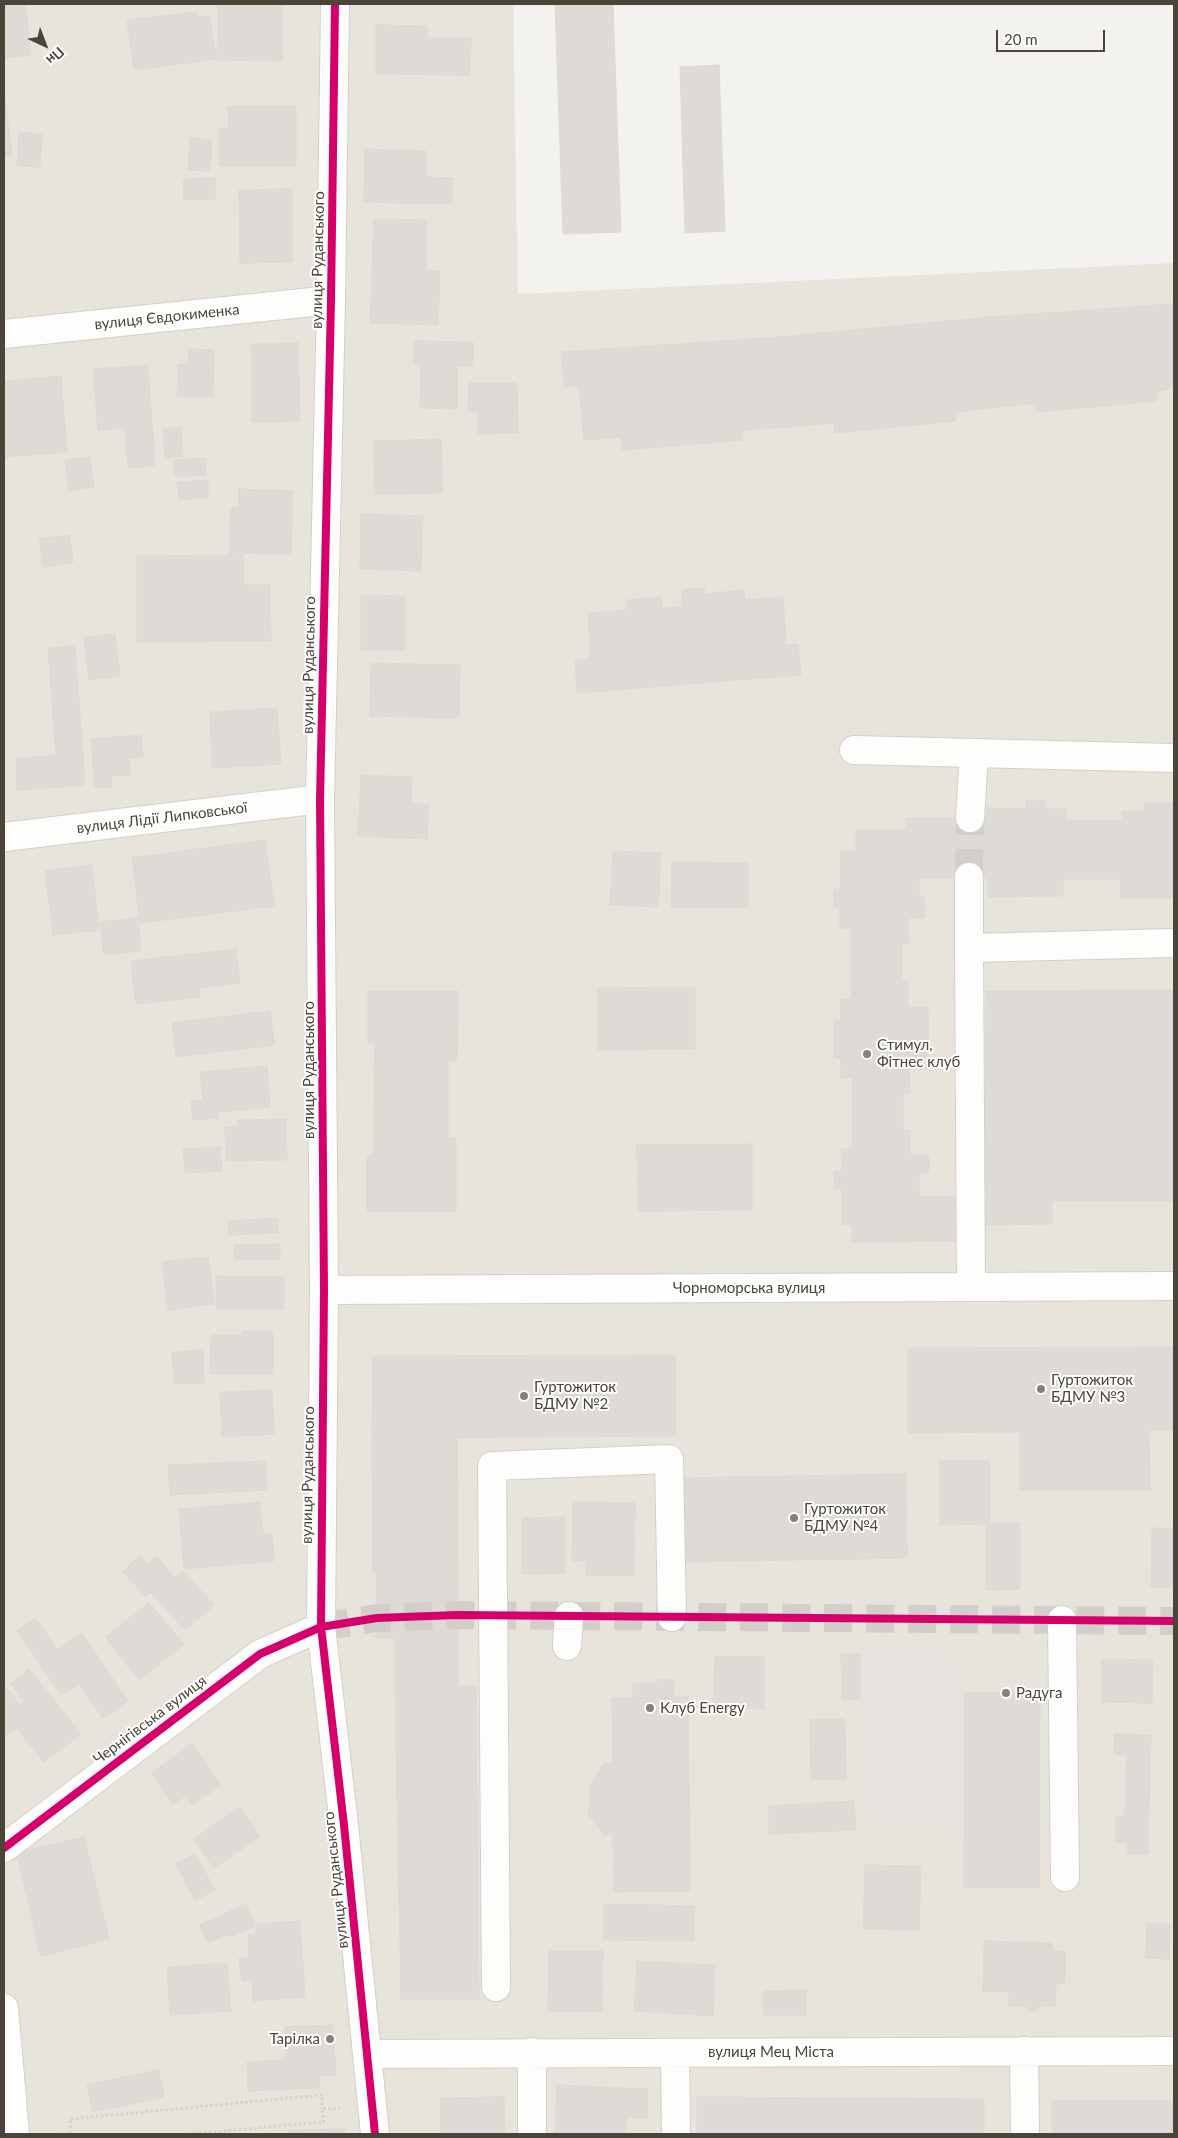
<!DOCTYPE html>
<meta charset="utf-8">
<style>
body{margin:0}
#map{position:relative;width:1178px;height:2138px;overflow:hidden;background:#f4f2ee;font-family:Lato,sans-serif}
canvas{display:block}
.frame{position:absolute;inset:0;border:5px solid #4b4439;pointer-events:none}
.north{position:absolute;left:20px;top:20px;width:50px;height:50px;-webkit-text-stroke:4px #fff;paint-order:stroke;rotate:137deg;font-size:14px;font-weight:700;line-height:20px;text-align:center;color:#4b4439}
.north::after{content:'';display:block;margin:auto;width:18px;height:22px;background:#4b4439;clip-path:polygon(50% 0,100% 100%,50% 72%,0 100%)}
.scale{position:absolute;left:996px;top:30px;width:109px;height:22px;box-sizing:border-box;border:2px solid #4b4439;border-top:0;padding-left:6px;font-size:15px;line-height:18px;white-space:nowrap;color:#4b4439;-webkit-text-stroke:4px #fff;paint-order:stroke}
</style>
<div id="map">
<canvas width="1178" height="2138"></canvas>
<div class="frame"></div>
<div class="north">Пн</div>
<div class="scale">20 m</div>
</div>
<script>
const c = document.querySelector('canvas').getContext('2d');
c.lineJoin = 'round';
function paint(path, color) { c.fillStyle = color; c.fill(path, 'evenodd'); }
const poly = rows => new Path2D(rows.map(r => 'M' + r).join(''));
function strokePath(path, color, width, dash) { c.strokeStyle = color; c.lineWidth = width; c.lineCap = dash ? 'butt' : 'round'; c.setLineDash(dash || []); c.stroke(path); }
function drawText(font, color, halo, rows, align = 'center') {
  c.font = font + ' Lato,sans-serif'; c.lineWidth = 4; c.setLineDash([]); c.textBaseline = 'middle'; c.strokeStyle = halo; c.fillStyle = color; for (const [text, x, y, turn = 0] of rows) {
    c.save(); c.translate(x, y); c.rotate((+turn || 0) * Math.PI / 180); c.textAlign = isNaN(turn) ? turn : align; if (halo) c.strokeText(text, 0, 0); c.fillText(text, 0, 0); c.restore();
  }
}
const residential = poly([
 [4,4,513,4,518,294,1174,263,1174,2134,4,2134]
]);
const parking = poly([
 [867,1651,966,1655,964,1828,870,1826]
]);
const building = poly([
 [4,4,25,4,31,55,4,58,4,4],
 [218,4,282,4,282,61,217,60,218,4],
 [555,4,613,4,621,232,563,234,555,4],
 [196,12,197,18,210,16,216,59,134,70,127,20,196,12],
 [376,25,427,26,427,38,471,38,470,75,376,74,376,25],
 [719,65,725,231,685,233,680,67,719,65],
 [4,92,12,156,4,157,4,92],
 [228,106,296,106,296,166,219,166,219,128,229,128,228,106],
 [19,132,42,134,40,167,17,166,19,132],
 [190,138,212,140,210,171,188,170,190,138],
 [365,149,426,151,426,177,453,178,452,204,364,202,365,149],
 [215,178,215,199,184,200,183,179,215,178],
 [292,189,293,262,240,263,239,190,292,189],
 [374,219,426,220,426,271,372,269,374,219],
 [372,269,440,271,438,325,370,323,372,269],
 [1174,304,1174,387,1157,392,1157,401,1037,412,1036,403,1000,407,991,317,1174,304],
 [991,317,1000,407,955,412,956,421,835,433,834,423,785,427,779,337,991,317],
 [779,337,785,427,742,430,743,440,622,450,621,437,584,440,579,386,564,387,561,352,779,337],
 [414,341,473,342,473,366,457,366,457,409,420,408,421,364,414,364,414,341],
 [298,343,300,421,252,422,251,344,298,343],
 [189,349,214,350,213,397,177,397,178,364,188,365,189,349],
 [148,365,155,466,128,468,125,428,98,430,93,369,148,365],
 [61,376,67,452,5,457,4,381,61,376],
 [469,383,517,383,518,433,478,434,478,412,468,412,469,383],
 [181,427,183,457,165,458,163,428,181,427],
 [441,439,442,493,375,494,374,441,441,439],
 [90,457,94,487,69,491,65,460,90,457],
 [205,458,206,475,175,477,174,460,205,458],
 [208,480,208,497,179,500,178,482,208,480],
 [239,489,293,491,291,554,229,553,231,507,239,508,239,489],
 [361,514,423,516,421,571,360,569,361,514],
 [70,535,73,562,43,567,39,539,70,535],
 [243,555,243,585,270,585,271,641,137,642,137,556,243,555],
 [704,588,705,594,744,590,745,600,783,597,786,645,798,644,801,675,577,693,575,660,591,659,588,613,627,610,627,600,661,597,662,608,683,607,682,590,704,588],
 [361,595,405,596,405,650,361,650,361,595],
 [115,634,120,676,89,680,84,637,115,634],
 [75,646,85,785,17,790,16,759,56,755,48,648,75,646],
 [371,663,460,665,459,718,370,716,371,663],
 [277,708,281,764,212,768,210,712,277,708],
 [141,735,143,757,129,758,130,775,111,776,112,787,95,788,91,739,141,735],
 [361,775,412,777,411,803,429,804,427,839,358,836,361,775],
 [1026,801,1045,801,1046,809,1066,809,1066,820,1122,820,1122,811,1144,811,1144,803,1174,803,1174,898,1120,898,1121,879,1063,879,1063,896,988,897,988,878,919,878,919,897,925,897,925,918,908,918,909,944,902,944,902,981,908,981,908,1007,928,1007,929,1069,909,1069,910,1093,903,1094,903,1130,910,1130,910,1155,929,1155,929,1173,919,1173,919,1197,966,1197,966,1241,852,1242,852,1225,842,1225,842,1189,835,1189,834,1171,842,1171,841,1149,853,1149,853,1077,841,1078,841,1058,834,1058,834,1020,841,1020,840,999,851,999,851,929,840,928,840,908,834,908,834,889,841,890,840,851,856,851,856,830,907,830,906,818,987,818,987,808,1026,808,1026,801],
 [265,840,274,906,140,923,132,858,265,840],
 [613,851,661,853,658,907,610,905,613,851],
 [672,862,749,863,748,908,671,907,672,862],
 [92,865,99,930,53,935,45,871,92,865],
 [138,918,141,951,104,955,100,922,138,918],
 [236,949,240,983,199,988,200,997,136,1004,131,961,236,949],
 [695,987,695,1049,598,1050,598,988,695,987],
 [1174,990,1174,1124,1052,1124,1052,1224,986,1225,986,991,1174,990],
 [368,991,458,991,457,1061,448,1061,448,1137,456,1138,456,1212,367,1212,367,1155,374,1156,375,1044,368,1044,368,991],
 [270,1011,274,1045,176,1057,172,1023,270,1011],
 [267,1066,270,1107,218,1112,219,1118,193,1120,191,1101,203,1100,200,1072,267,1066],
 [286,1119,287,1160,226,1161,225,1127,239,1127,238,1120,286,1119],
 [1052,1124,1174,1124,1174,1201,1052,1201,1052,1124],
 [752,1144,752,1210,638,1211,637,1145,752,1144],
 [220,1147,222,1171,185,1173,183,1149,220,1147],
 [277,1218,278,1233,229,1235,229,1221,277,1218],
 [280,1244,280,1259,234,1260,234,1245,280,1244],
 [208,1257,214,1304,168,1310,162,1262,208,1257],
 [216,1276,284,1276,284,1309,216,1309,216,1276],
 [243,1331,273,1331,273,1374,210,1374,211,1335,242,1335,243,1331],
 [1174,1347,1174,1430,1149,1430,1150,1490,1020,1490,1020,1432,908,1433,908,1348,1174,1347],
 [203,1350,204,1383,174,1384,172,1352,203,1350],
 [675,1355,675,1436,372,1438,373,1356,675,1355],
 [272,1390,274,1434,222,1437,220,1392,272,1390],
 [372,1438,457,1438,458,1687,395,1687,395,1638,376,1638,377,1572,373,1573,372,1438],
 [266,1461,267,1490,170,1495,168,1465,266,1461],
 [939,1461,990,1461,990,1523,1020,1523,1020,1589,986,1590,986,1524,940,1525,939,1461],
 [906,1474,907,1558,681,1562,680,1478,906,1474],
 [260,1502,263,1534,272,1533,274,1561,184,1569,179,1509,260,1502],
 [573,1502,635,1503,634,1576,586,1576,586,1561,572,1561,573,1502],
 [565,1517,565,1573,522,1574,522,1518,565,1517],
 [1152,1528,1174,1528,1174,1588,1151,1588,1152,1528],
 [140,1556,147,1564,156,1556,175,1578,183,1571,214,1605,185,1630,151,1592,145,1596,123,1571,140,1556],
 [149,1603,184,1644,139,1680,105,1637,149,1603],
 [36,1618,57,1650,82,1633,128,1701,103,1718,79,1683,61,1695,17,1630,36,1618],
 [841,1654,860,1654,860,1700,842,1700,841,1654],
 [715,1656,765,1657,764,1709,713,1707,715,1656],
 [1102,1659,1153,1660,1152,1703,1102,1702,1102,1659],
 [29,1669,81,1734,44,1762,17,1728,6,1736,4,1733,4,1685,20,1705,24,1702,11,1684,29,1669],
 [658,1679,674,1680,673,1698,633,1698,633,1683,658,1683,658,1679],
 [476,1686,479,1999,401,1999,395,1687,476,1686],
 [965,1692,1040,1692,1039,1888,964,1887,965,1692],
 [688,1697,690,1891,614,1892,613,1834,604,1835,589,1815,590,1788,603,1764,613,1763,612,1698,688,1697],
 [810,1719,845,1719,846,1780,811,1780,810,1719],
 [1115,1734,1151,1735,1148,1854,1127,1854,1127,1842,1116,1842,1116,1816,1125,1816,1127,1755,1114,1754,1115,1734],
 [192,1744,221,1785,192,1805,185,1796,173,1804,151,1773,192,1744],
 [854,1801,856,1830,769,1834,769,1806,854,1801],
 [240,1807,260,1836,214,1868,194,1839,240,1807],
 [84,1837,109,1939,41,1956,16,1853,84,1837],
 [195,1854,215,1890,195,1900,176,1864,195,1854],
 [865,1865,921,1866,919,1930,863,1929,865,1865],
 [246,1904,255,1926,229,1937,228,1934,208,1943,200,1925,246,1904],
 [604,1904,694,1906,694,1941,603,1940,604,1904],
 [300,1921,305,1997,253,2001,252,1980,242,1981,239,1958,249,1957,248,1935,256,1934,256,1924,300,1921],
 [1147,1923,1170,1924,1169,1959,1146,1958,1147,1923],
 [984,1941,1053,1943,1053,1951,1065,1951,1065,1983,1056,1984,1055,2006,1039,2007,1036,2011,1029,2012,1026,2006,1009,2006,1009,1992,983,1992,984,1941],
 [549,1951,575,1951,574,2012,548,2011,549,1951],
 [575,1951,603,1951,602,2012,574,2012,575,1951],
 [637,1961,715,1965,713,2016,634,2011,637,1961],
 [227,1963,231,2011,170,2015,167,1967,227,1963],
 [806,1990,806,2015,763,2015,763,1991,806,1990],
 [333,2025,336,2076,319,2076,320,2088,248,2091,247,2062,286,2060,285,2027,333,2025],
 [158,2070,164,2097,93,2112,87,2085,158,2070],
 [557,2085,648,2089,647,2118,626,2117,626,2134,555,2134,557,2085],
 [504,2097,505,2134,441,2134,440,2098,504,2097],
 [697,2097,984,2099,984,2134,697,2134,697,2097],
 [1052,2101,1174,2101,1174,2134,1052,2134,1052,2101],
 [345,2129,345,2134,288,2134,288,2130,345,2129]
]);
const minorTunnel = poly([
 [969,877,970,818],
 [321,1627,377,1618,457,1615,1174,1621]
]);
const path = poly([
 [71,2133,70,2119,322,2095,322,2109],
 [61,2134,71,2134],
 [189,2134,324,2122,322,2109,340,2108]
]);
const minor = poly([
 [335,4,331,300,320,799,324,1290,321,1627,344,1825,375,2134],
 [4,334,331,300],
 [854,750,1174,758],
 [970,818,974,755],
 [4,837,320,799],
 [969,877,969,948],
 [971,1287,969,948,1174,943],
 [324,1290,1174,1286],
 [1062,1620,1065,1877],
 [567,1646,569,1616],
 [4,1848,260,1654,321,1627],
 [496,1987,492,1466,669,1459,672,1617],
 [4,2008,15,2134],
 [1024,2051,1025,2134],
 [532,2052,532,2134],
 [675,2053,676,2134],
 [367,2054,1174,2051]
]);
const cycleway = poly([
 [335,4,331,300,320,799,324,1290,321,1627,344,1825,375,2134],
 [4,1848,260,1654,321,1627,377,1618,457,1615,1174,1621]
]);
const markers = [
 [867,1054,5,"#868178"],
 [1041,1389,5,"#868178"],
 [524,1396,5,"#868178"],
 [794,1518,5,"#868178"],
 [1006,1693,5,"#868178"],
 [650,1708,5,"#868178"],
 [330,2039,5,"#868178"]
];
const streetNames = [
 ["вулиця Руданського",318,260,-89],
 ["вулиця Євдокименка",167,317,-6],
 ["вулиця Руданського",309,665,-89],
 ["вулиця Лідії Липковської",162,818,-7],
 ["вулиця Руданського",309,1070,-90],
 ["Чорноморська вулиця",749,1288],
 ["вулиця Руданського",308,1475,-89],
 ["Чернігівська вулиця",150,1720,-37],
 ["вулиця Руданського",336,1880,-96],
 ["вулиця Мец Міста",771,2052]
];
const poiNames = [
 ["Стимул,",877,1045],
 ["Фітнес клуб",877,1062],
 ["Гуртожиток",1051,1380],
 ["БДМУ №3",1051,1397],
 ["Гуртожиток",534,1387],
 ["БДМУ №2",534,1404],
 ["Гуртожиток",804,1509],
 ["БДМУ №4",804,1526],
 ["Радуга",1016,1693],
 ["Клуб Energy",660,1708],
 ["Тарiлка",320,2039,"right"]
];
paint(residential, '#e7e4dc');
paint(parking, '#e6e3df');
paint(building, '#dedbd6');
strokePath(building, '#dcd9d4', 1);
strokePath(minorTunnel, '#d2cfca', 28, [28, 14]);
strokePath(minor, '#d2d0cb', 30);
strokePath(path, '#d3d2cc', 3, [2.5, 2.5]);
strokePath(minor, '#fdfdfc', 28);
strokePath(cycleway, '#d6006c', 8);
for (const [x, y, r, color] of markers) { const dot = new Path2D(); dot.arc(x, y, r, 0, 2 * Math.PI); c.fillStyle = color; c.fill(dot); strokePath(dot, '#fff', 2); }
drawText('15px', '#4b4439', '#fff', streetNames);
drawText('15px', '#4b4439', '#fff', poiNames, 'left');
</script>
